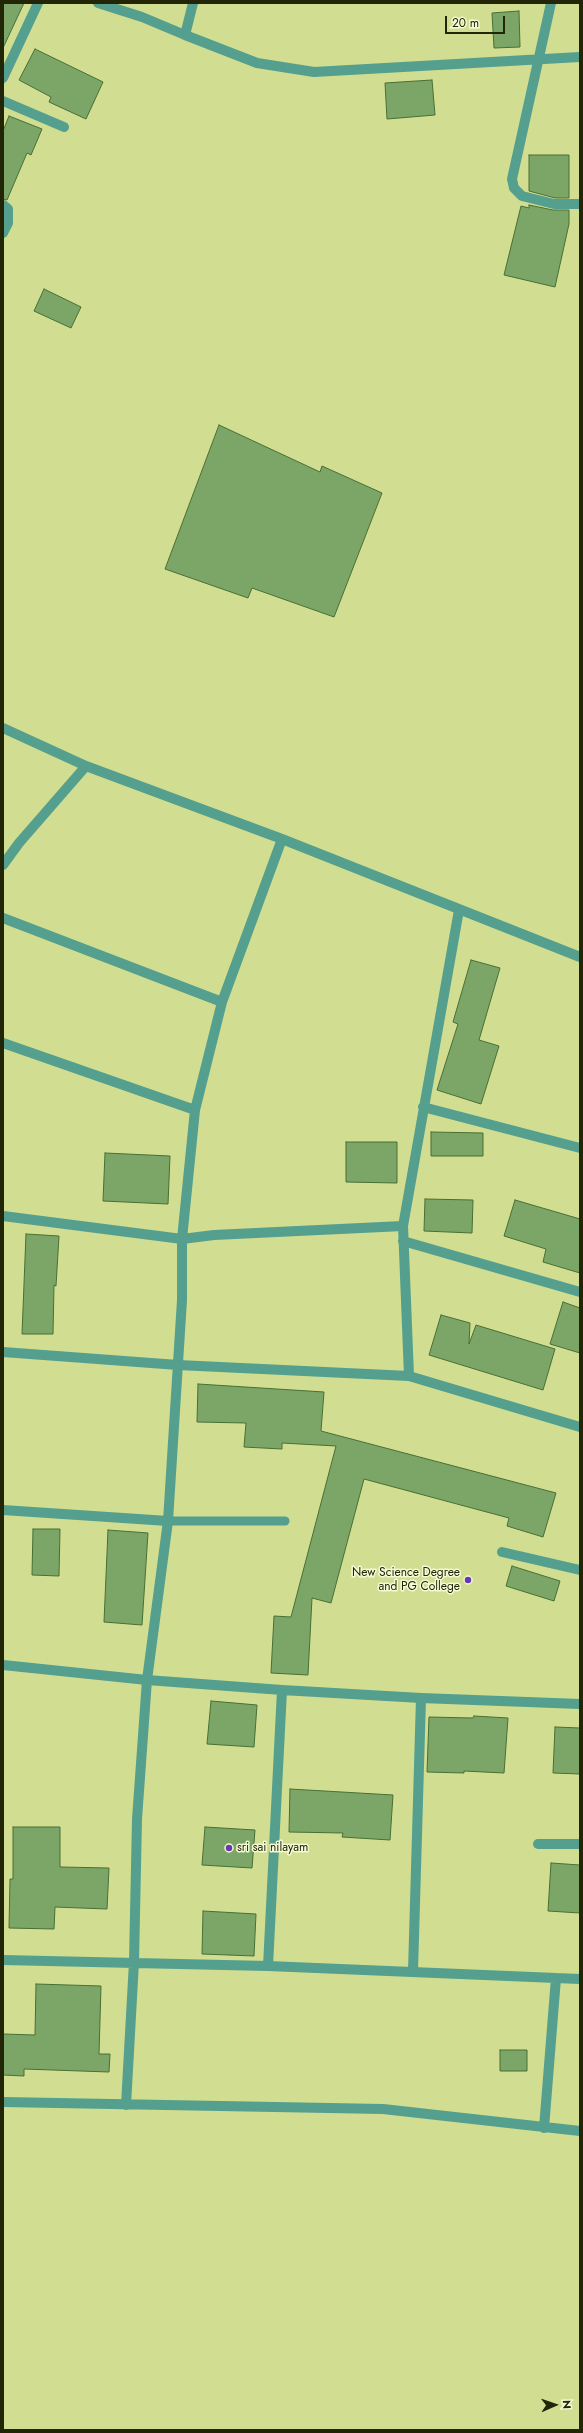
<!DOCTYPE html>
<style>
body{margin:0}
#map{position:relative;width:583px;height:2433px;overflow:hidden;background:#d1dd91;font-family:Jost,sans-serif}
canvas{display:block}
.frame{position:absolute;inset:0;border:4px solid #222607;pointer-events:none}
.north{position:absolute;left:535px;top:2385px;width:40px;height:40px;-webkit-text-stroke:3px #f3fad5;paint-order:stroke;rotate:88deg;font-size:11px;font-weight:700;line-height:16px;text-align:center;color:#222607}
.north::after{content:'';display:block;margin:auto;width:14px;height:18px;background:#222607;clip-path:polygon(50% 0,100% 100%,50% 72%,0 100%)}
.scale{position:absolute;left:445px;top:16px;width:60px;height:18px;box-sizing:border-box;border:2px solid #222607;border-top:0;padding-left:5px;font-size:12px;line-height:14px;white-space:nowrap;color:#222607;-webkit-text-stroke:3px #f3fad5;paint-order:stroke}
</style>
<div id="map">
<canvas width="583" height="2433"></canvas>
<div class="frame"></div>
<div class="north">N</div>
<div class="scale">20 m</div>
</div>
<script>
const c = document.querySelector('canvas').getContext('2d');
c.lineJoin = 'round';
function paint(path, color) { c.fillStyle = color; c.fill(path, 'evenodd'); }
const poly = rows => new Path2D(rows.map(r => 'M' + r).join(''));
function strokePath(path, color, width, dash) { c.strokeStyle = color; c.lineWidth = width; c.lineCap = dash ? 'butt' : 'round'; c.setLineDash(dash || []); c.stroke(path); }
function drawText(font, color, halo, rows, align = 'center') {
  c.font = font + ' Jost,sans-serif'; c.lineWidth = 3; c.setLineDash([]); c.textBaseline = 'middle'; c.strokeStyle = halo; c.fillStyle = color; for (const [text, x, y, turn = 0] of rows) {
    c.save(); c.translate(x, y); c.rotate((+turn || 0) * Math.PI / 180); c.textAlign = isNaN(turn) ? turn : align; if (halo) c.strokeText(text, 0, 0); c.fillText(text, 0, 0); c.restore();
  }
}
const building = poly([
 [3,3,24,3,3,48,3,3],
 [519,11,520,47,494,48,492,13,519,11],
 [35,49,103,82,86,119,49,102,51,97,19,80,35,49],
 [432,80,435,115,387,119,385,83,432,80],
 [9,116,42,129,31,155,27,153,7,200,3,199,3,131,9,116],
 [529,155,569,155,569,198,555,198,529,191,529,155],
 [529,205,553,210,569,210,569,224,555,287,504,275,521,206,529,208,529,205],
 [44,289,81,307,71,328,34,311,44,289],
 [219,425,320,472,322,466,382,493,334,617,252,588,248,598,165,569,219,425],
 [471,960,500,968,479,1040,499,1046,481,1104,437,1090,458,1024,453,1022,471,960],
 [431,1132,483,1133,483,1156,431,1156,431,1132],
 [346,1142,397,1142,397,1183,346,1182,346,1142],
 [105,1153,170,1156,168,1204,103,1201,105,1153],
 [425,1199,473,1200,472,1233,424,1231,425,1199],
 [515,1200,580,1219,580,1273,543,1262,546,1249,504,1236,515,1200],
 [26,1234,59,1236,56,1286,54,1285,53,1334,22,1334,26,1234],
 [563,1302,580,1308,580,1353,550,1344,563,1302],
 [441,1315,470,1323,469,1344,476,1325,555,1349,543,1390,429,1355,441,1315],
 [198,1384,324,1392,321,1431,556,1493,543,1537,507,1526,509,1518,364,1479,331,1603,312,1598,308,1675,271,1673,274,1616,291,1617,336,1446,282,1443,282,1449,244,1447,246,1423,197,1422,198,1384],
 [33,1529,60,1529,59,1576,32,1575,33,1529],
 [108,1530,148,1533,142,1625,104,1622,108,1530],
 [512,1566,560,1581,554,1601,506,1586,512,1566],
 [211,1701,257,1705,254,1747,207,1744,211,1701],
 [474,1716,508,1718,504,1773,464,1771,464,1773,427,1772,429,1717,473,1718,474,1716],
 [555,1727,580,1728,580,1774,553,1773,555,1727],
 [290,1789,393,1795,390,1840,342,1837,343,1833,289,1832,290,1789],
 [13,1827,60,1827,60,1867,109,1868,107,1909,55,1907,54,1929,9,1928,10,1879,13,1879,13,1827],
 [205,1827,255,1830,252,1868,202,1865,205,1827],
 [551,1863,580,1865,580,1913,548,1911,551,1863],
 [203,1911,256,1914,254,1956,202,1954,203,1911],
 [36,1984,101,1986,99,2054,110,2054,109,2072,24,2069,24,2076,3,2075,3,2034,35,2035,36,1984],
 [500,2050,527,2050,527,2071,500,2071,500,2050]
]);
const lane = poly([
 [168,1521,285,1521]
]);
const street = poly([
 [98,3,142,17,185,35,193,3],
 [551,3,512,179,514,188,522,196,554,204,580,204],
 [185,35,257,63,314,72,580,57],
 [3,78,38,3],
 [3,101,64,127],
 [3,205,8,209,8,223,3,233],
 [3,728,86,766,282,839,580,957],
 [3,865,19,843,86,766],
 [3,918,222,1002],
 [3,1043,195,1110],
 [423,1107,580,1148],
 [3,1216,182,1239,214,1235,403,1226],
 [403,1241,580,1292],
 [3,1352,178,1365,409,1376,580,1427],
 [409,1376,403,1226,459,910],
 [3,1510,168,1521],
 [502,1552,580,1570],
 [3,1665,147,1680,282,1690,421,1698,580,1704],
 [538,1844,580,1844],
 [3,1960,268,1966,580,1979],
 [268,1966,282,1690],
 [413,1971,421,1698],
 [3,2102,383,2109,580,2131],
 [126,2105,134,1962,137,1819,147,1680,168,1521,182,1300,182,1239,195,1110,222,1002,282,839],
 [544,2128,556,1978]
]);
const markers = [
 [468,1580,4,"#6639b1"],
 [229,1848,4,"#6639b1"]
];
const poiNames = [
 ["New Science Degree",460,1573],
 ["and PG College",460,1587],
 ["sri sai nilayam",237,1848,"left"]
];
paint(building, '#7ca668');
strokePath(building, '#486f33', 1);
strokePath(lane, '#549f8d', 9);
strokePath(street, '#549f8d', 10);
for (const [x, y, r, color] of markers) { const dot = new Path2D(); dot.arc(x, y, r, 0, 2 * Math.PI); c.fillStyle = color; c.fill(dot); strokePath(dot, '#f3fad5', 1.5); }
drawText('12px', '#222607', '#f3fad5', poiNames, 'right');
</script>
